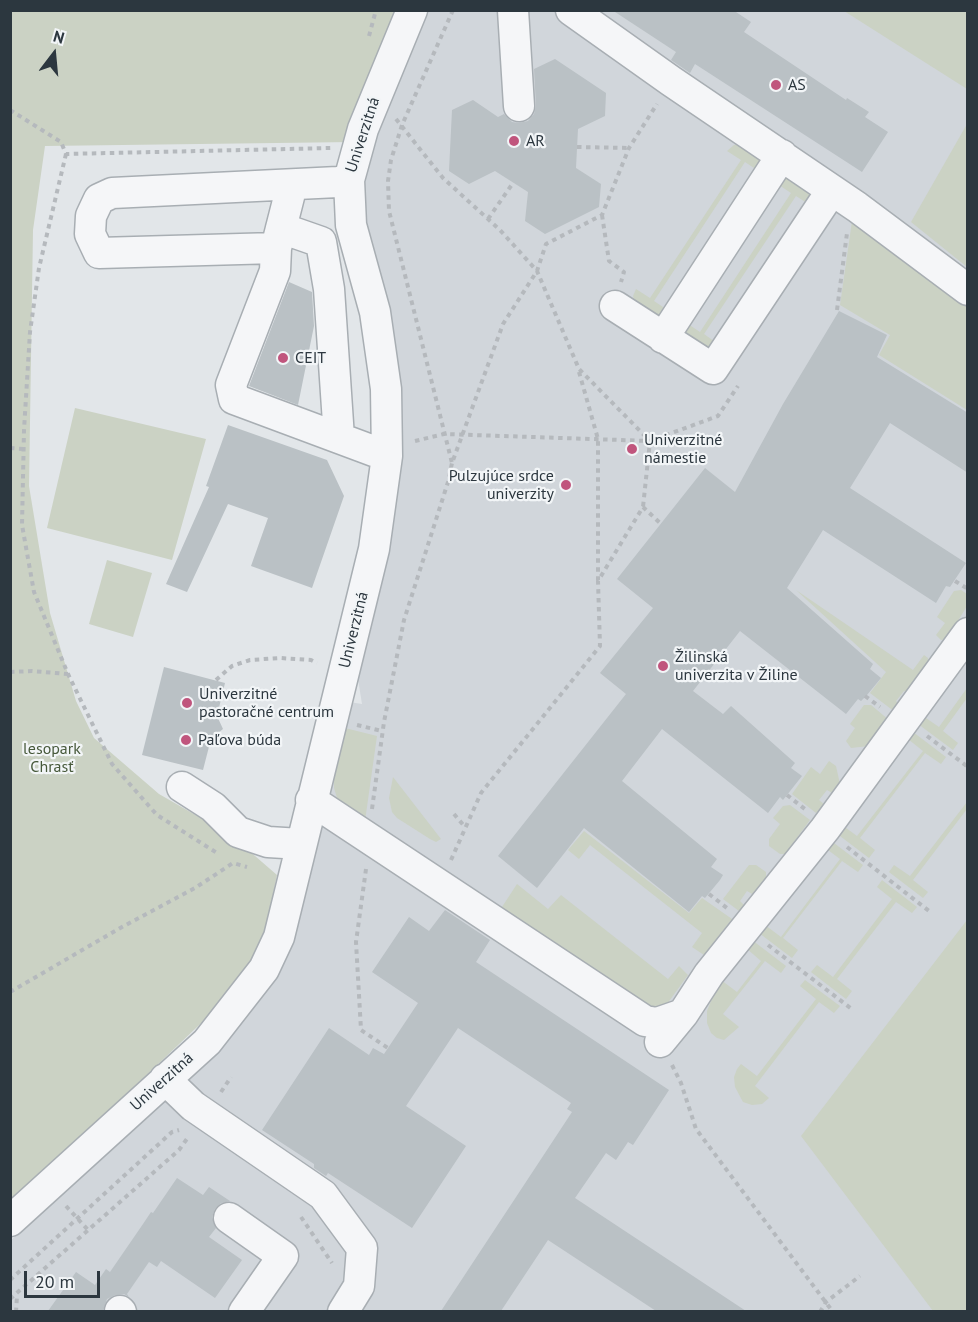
<!DOCTYPE html>
<meta charset="utf-8">
<style>
body{margin:0}
#map{position:relative;width:978px;height:1322px;overflow:hidden;background:#e2e6e9;font-family:"PT Sans",sans-serif}
canvas{display:block}
.frame{position:absolute;inset:0;border:12px solid #2c373f;pointer-events:none}
.north{position:absolute;left:24px;top:24px;width:60px;height:60px;-webkit-text-stroke:4px #f2f5f7;paint-order:stroke;rotate:16deg;font-size:16px;font-weight:700;line-height:24px;text-align:center;color:#2c373f}
.north::after{content:'';display:block;margin:auto;width:21px;height:27px;background:#2c373f;clip-path:polygon(50% 0,100% 100%,50% 72%,0 100%)}
.scale{position:absolute;left:24px;top:1271px;width:76px;height:27px;box-sizing:border-box;border:3px solid #2c373f;border-top:0;padding-left:8px;font-size:18px;line-height:21px;white-space:nowrap;color:#2c373f;-webkit-text-stroke:4px #f2f5f7;paint-order:stroke}
</style>
<div id="map">
<canvas width="978" height="1322"></canvas>
<div class="frame"></div>
<div class="north">N</div>
<div class="scale">20 m</div>
</div>
<script>
const c = document.querySelector('canvas').getContext('2d');
c.lineJoin = 'round';
function paint(path, color) { c.fillStyle = color; c.fill(path, 'evenodd'); }
const poly = rows => new Path2D(rows.map(r => 'M' + r).join(''));
function strokePath(path, color, width, dash) { c.strokeStyle = color; c.lineWidth = width; c.lineCap = dash ? 'butt' : 'round'; c.setLineDash(dash || []); c.stroke(path); }
function drawText(font, color, halo, rows, align = 'center') {
  c.font = font + ' "PT Sans",sans-serif'; c.lineWidth = 4.5; c.setLineDash([]); c.textBaseline = 'middle'; c.strokeStyle = halo; c.fillStyle = color; for (const [text, x, y, turn = 0] of rows) {
    c.save(); c.translate(x, y); c.rotate((+turn || 0) * Math.PI / 180); c.textAlign = isNaN(turn) ? turn : align; if (halo) c.strokeText(text, 0, 0); c.fillText(text, 0, 0); c.restore();
  }
}
const built = poly([
 [419,11,967,11,967,996,948,1311,11,1312,11,1240,203,1063,261,993,349,702,362,704,357,673,372,625,381,569,369,249,361,188,365,155]
]);
const green = poly([
 [11,11,411,11,353,142,45,146,33,230,29,486,50,613,76,701,94,738,159,794,232,836,277,875,257,970,11,1204],
 [844,11,967,11,967,89],
 [967,124,967,267,911,222],
 [743,144,759,154,762,162,760,172,745,162,654,301,669,311,663,316,652,317,635,304,633,296,636,289,650,298,741,160,727,151,734,145],
 [784,177,794,177,810,190,812,198,810,205,796,196,704,334,718,344,713,348,705,350,684,333,685,322,700,332,791,193,776,183],
 [852,221,967,303,967,410,879,355,890,335,840,305],
 [75,408,206,439,172,560,47,528],
 [107,560,152,573,133,637,89,624],
 [796,590,913,670,924,655,928,658,928,669,910,695,904,691,896,701,900,706,895,712,870,693,886,672],
 [961,590,967,594,967,606,947,639,941,640,936,635,945,623,937,617,954,591],
 [967,688,967,698,943,731,958,743,953,750,918,724,923,716,939,727],
 [864,705,871,705,889,720,869,746,851,748,846,741,855,728,850,724],
 [345,728,377,736,365,821,338,801,334,788,334,768],
 [913,732,946,757,941,764,925,753,860,838,875,850,869,858,836,833,842,825,857,836,923,751,908,739],
 [829,761,836,766,840,784,832,793,827,790,819,800,824,804,816,813,792,794,811,767,820,774],
 [393,777,441,839,436,842,430,839,397,818,392,812,389,798],
 [967,802,967,809,913,880,928,892,923,898,889,872,894,865,910,876],
 [790,805,810,820,785,854,780,854,769,846,769,839,780,824,773,818,783,806],
 [584,831,689,913,702,898,732,919,704,955,692,947,702,933,590,845,579,859,568,850],
 [830,840,863,865,858,872,842,861,783,938,798,950,792,958,759,933,765,925,781,937,840,859,824,847],
 [749,865,756,865,766,872,766,878,752,894,747,891,740,901,744,905,739,911,723,899],
 [882,880,917,907,912,913,896,902,837,979,852,991,846,999,811,972,817,965,833,977,892,899,877,887],
 [517,884,548,909,561,895,668,979,679,966,688,975,662,1011,653,1010,500,910],
 [967,920,967,1311,933,1311,801,1136],
 [752,940,786,966,781,973,765,961,723,1014,739,1027,724,1040,717,1038,711,1033,707,1023,707,1011,711,1001,721,980,737,992,761,961,746,948],
 [805,980,840,1006,834,1013,819,1002,755,1086,769,1098,762,1104,752,1105,743,1102,735,1087,734,1077,737,1069,741,1064,757,1076,816,999,800,986]
]);
const building = poly([
 [612,10,733,10,751,22,744,32,846,100,847,98,869,112,865,117,888,132,862,172,695,64,690,73,671,60,676,52],
 [555,59,606,93,605,116,578,129,576,168,601,184,599,207,545,234,525,221,528,192,495,171,469,184,449,171,452,110,473,100,498,117,504,114,512,122,519,123,528,121,534,114,536,106,534,69],
 [289,282,312,292,314,326,298,405,249,386],
 [839,311,887,335,877,357,968,413,968,473,890,423,850,488,966,563,950,587,946,586,936,603,823,530,787,588,873,664,870,669,881,678,867,695,861,701,858,699,846,714,740,631,693,691,723,714,731,706,795,763,791,768,802,776,783,800,780,797,768,813,662,729,622,781,717,859,711,867,723,875,720,880,705,898,702,896,689,912,584,828,537,888,498,856,626,694,600,673,653,608,617,579,705,468,735,492,783,404],
 [228,425,327,460,344,496,312,588,251,566,268,518,228,504,187,592,166,584,209,487,206,486],
 [164,667,225,683,217,716,223,729,211,739,203,770,142,755],
 [445,910,490,940,476,962,669,1090,633,1145,628,1142,616,1160,606,1153,575,1198,746,1311,656,1311,548,1240,501,1311,441,1311,572,1112,567,1109,571,1103,458,1028,406,1106,466,1146,412,1228,328,1173,326,1176,314,1168,314,1164,262,1130,329,1028,369,1055,373,1048,384,1054,418,1003,372,972,409,917,429,931],
 [177,1178,203,1195,209,1187,230,1201,221,1203,215,1209,212,1217,216,1228,209,1237,242,1260,215,1298,161,1261,157,1267,149,1262,127,1294,129,1297,124,1294,115,1295,107,1299,103,1311,48,1311,76,1272,95,1285,106,1269,110,1272,143,1224,151,1212,153,1213]
]);
const path = poly([
 [453,10,402,125,391,160,388,181,389,211,452,463,503,324,537,271,546,244,602,215,629,148,657,104],
 [369,36,376,10],
 [10,110,61,142,66,154,331,148],
 [396,119,443,178,500,230,537,271,579,369,650,441,718,416,738,386],
 [577,147,629,148],
 [66,154,39,268,30,332,24,430,22,525,34,592,68,674,112,764,157,815,217,853],
 [602,215,609,261,624,272,621,282],
 [488,219,513,183],
 [837,310,847,233],
 [579,372,598,439,598,580],
 [415,441,444,434,650,441,643,507],
 [10,448,23,449],
 [955,581,968,589],
 [10,672,32,671,68,674],
 [216,680,232,666,250,660,280,658,311,660,317,663],
 [865,696,880,707],
 [357,725,382,731],
 [927,736,968,767],
 [787,795,806,810],
 [372,809,384,722,404,620,448,482,452,463],
 [454,814,465,827],
 [847,847,929,911],
 [451,860,481,793,600,646,598,581,643,507,661,524],
 [366,869,356,942,361,1030,388,1048],
 [709,894,727,908],
 [768,945,853,1010],
 [10,992,122,927,195,888,233,863,247,867],
 [672,1065,681,1083,696,1129,833,1312],
 [221,1092,231,1077],
 [66,1206,88,1230],
 [301,1217,332,1263],
 [10,1280,172,1132,179,1130],
 [10,1299,179,1150,189,1136],
 [16,1312,17,1296],
 [820,1312,826,1302,860,1276]
]);
const minor = poly([
 [513,10,519,106],
 [571,10,671,81,857,207,968,290],
 [292,185,276,248,275,271,231,385,234,399,387,456],
 [281,228,321,242,329,289,339,438],
 [276,248,99,253,90,234,91,216,99,199,112,193,338,182,349,180],
 [615,306,713,369,832,190],
 [663,338,782,155],
 [182,787,213,807,238,832,268,842,301,844],
 [311,800,645,1021,657,1023,683,1014],
 [660,1042,683,1014,709,974,825,829,968,633],
 [165,1079,193,1106,323,1195,362,1248,359,1286,343,1312],
 [229,1218,283,1256,244,1312],
 [10,1221,207,1042,264,969,279,937,374,549,387,456,386,389,375,312,351,225,349,180,363,129,412,10],
 [120,1311,121,1312]
]);
const markers = [
 [776,85,6,"#c0557d"],
 [514,141,6,"#c0557d"],
 [283,358,6,"#c0557d"],
 [632,449,6,"#c0557d"],
 [566,485,6,"#c0557d"],
 [663,666,6,"#c0557d"],
 [187,703,6,"#c0557d"],
 [186,740,6,"#c0557d"]
];
const poiNames = [
 ["AS",788,85],
 ["AR",526,141],
 ["CEIT",295,358],
 ["Univerzitné",644,440],
 ["námestie",644,458],
 ["Pulzujúce srdce",554,476,"right"],
 ["univerzity",554,494,"right"],
 ["Žilinská",675,657],
 ["univerzita v Žiline",675,675],
 ["Univerzitné",199,694],
 ["pastoračné centrum",199,712],
 ["Paľova búda",198,740]
];
const streetNames = [
 ["Univerzitná",363,135,-72],
 ["Univerzitná",354,630,-76],
 ["Univerzitná",162,1082,-42]
];
const parkNames = [
 ["lesopark",52,749],
 ["Chrasť",52,767]
];
paint(built, '#d1d6db');
paint(green, '#cbd2c4');
paint(building, '#bac1c5');
strokePath(minor, '#a8aeb3', 33);
strokePath(path, '#b5b9bd', 4, [4.5, 4.5]);
strokePath(minor, '#f5f6f8', 30);
for (const [x, y, r, color] of markers) { const dot = new Path2D(); dot.arc(x, y, r, 0, 2 * Math.PI); c.fillStyle = color; c.fill(dot); strokePath(dot, '#f2f5f7', 2); }
drawText('16px', '#2c373f', '#f2f5f7', poiNames, 'left');
drawText('16px', '#2c373f', '#f2f5f7', streetNames);
drawText('16px', '#47593b', '#f2f5f7', parkNames);
</script>
